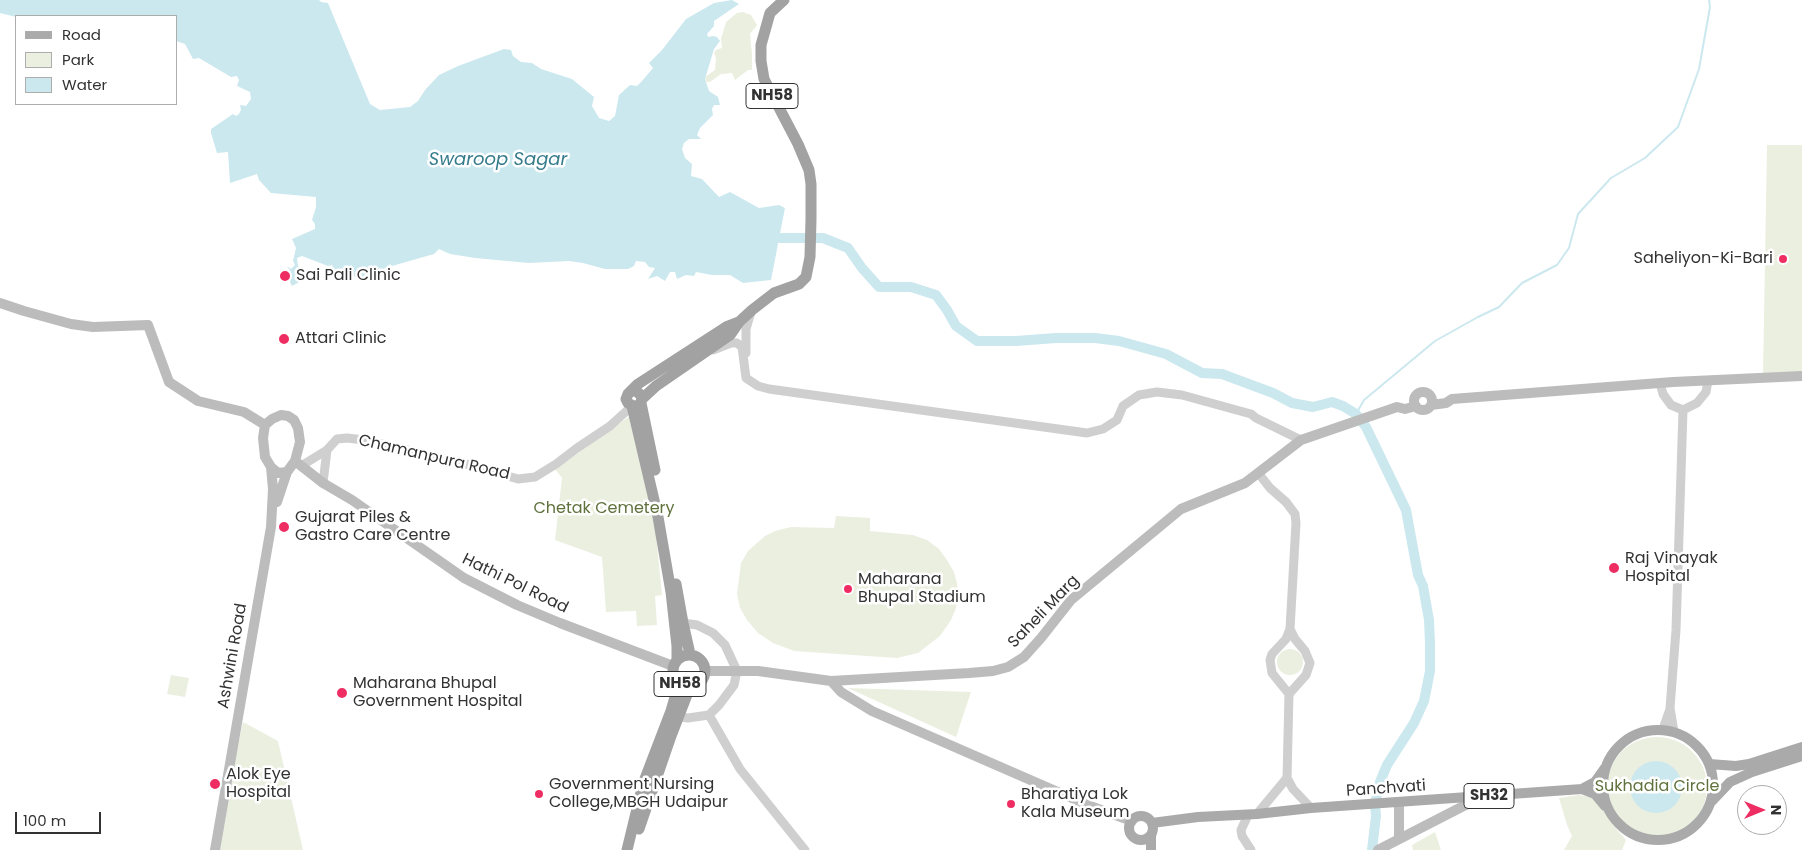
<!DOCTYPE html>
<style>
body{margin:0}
#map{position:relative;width:1802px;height:850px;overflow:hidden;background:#fff;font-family:Poppins,sans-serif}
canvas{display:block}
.legend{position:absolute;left:15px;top:15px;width:162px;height:90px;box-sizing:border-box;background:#fff;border:1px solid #adadad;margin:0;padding:6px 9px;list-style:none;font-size:15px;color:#323232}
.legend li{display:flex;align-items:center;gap:10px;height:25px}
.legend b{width:25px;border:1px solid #adadad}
.north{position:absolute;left:1737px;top:785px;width:50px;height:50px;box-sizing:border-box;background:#fff;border:1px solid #adadad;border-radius:50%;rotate:90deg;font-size:14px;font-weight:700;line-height:20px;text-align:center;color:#323232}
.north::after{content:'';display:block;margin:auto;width:18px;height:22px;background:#ee2e63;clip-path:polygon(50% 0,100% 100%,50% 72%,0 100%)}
.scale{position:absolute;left:15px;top:812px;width:86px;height:22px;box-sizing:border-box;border:2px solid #323232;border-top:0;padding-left:6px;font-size:15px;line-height:18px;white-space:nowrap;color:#323232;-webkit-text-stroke:4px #fff;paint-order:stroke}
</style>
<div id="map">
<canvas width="1802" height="850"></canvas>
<ul class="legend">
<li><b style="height:6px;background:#aaa"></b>Road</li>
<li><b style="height:14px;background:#ebefe0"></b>Park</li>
<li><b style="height:14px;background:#cce8ef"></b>Water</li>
</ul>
<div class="north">N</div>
<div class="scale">100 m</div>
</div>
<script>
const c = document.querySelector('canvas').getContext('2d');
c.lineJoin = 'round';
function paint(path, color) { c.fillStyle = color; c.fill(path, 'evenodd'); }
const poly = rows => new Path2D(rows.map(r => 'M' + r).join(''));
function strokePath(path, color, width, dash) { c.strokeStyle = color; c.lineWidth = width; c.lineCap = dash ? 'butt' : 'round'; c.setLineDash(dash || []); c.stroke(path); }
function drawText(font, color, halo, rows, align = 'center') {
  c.font = font + ' Poppins,sans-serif'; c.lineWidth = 5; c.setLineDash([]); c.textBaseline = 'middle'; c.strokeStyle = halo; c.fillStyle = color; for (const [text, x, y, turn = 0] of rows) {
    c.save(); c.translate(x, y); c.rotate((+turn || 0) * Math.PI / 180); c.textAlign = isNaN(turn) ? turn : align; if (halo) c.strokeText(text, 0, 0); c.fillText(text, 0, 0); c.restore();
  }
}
const green = poly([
 [743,12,751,15,757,25,750,34,752,54,752,70,748,70,735,80,732,73,721,74,710,82,706,82,705,77,715,70,716,58,714,53,716,50,722,48,721,39,726,22,737,13],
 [1767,145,1802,145,1802,373,1763,375],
 [630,416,656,534,662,595,655,596,657,625,637,626,636,611,606,612,602,557,555,540,562,478,555,469],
 [836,516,870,518,870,531,913,535,927,540,939,549,947,560,954,572,957,583,958,595,956,608,951,620,940,636,918,653,897,658,794,651,773,643,758,633,747,620,740,608,737,594,741,563,748,551,765,536,775,531,791,527,834,528],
 '1277 662a13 13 0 1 1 26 0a13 13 0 1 1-26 0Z',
 [171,675,189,678,185,697,167,694],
 [848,688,971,692,956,737],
 [243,722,278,741,303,850,215,850],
 '1607 787a50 50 0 1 1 100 0a50 50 0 1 1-100 0Z',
 [1579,795,1596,798,1613,825,1626,840,1622,850,1564,850,1572,836,1567,825,1559,798],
 [1435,832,1441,850,1413,850,1412,845]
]);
const water = poly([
 [0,0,319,0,321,2,328,3,370,104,380,110,410,107,418,101,425,90,439,75,458,66,504,49,511,50,513,56,521,62,532,63,541,69,572,79,594,97,592,106,599,118,609,121,615,116,619,95,630,85,637,86,642,81,653,68,649,63,662,50,686,19,714,3,732,0,739,4,714,21,714,26,707,34,708,37,713,36,717,37,720,41,714,49,705,79,709,91,718,97,720,105,714,105,712,109,713,115,700,128,697,135,701,139,689,139,684,143,682,149,685,158,692,164,691,176,702,179,719,197,730,192,759,208,779,205,785,208,771,280,743,283,730,275,712,275,696,272,694,276,686,275,677,279,675,272,670,272,665,281,657,276,648,279,655,268,649,267,645,262,636,261,634,266,628,269,605,269,583,263,569,261,529,263,475,258,450,254,439,249,434,254,392,266,390,264,388,267,360,278,353,276,353,274,350,273,348,276,334,269,332,265,328,266,302,256,297,258,298,266,303,269,300,273,305,279,292,286,290,282,292,274,287,266,291,269,295,265,293,261,296,248,292,239,315,229,315,224,312,220,316,207,316,197,271,193,259,180,257,174,230,183,228,152,217,153,211,133,211,129,233,114,236,116,239,114,241,110,240,105,246,106,251,99,250,92,237,86,239,80,237,76,231,77,199,58,193,59,185,44,176,41,176,16,16,17,0,13],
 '1630 787a26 26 0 1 1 52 0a26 26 0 1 1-52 0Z'
]);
const stream = poly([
 [1356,414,1364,400,1435,341,1478,317,1499,307,1522,283,1557,265,1569,248,1578,214,1611,178,1645,158,1678,127,1699,69,1710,7,1709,0]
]);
const river = poly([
 [780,238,823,238,848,248,862,268,879,287,911,287,936,295,947,310,956,326,977,341,1016,341,1056,338,1095,338,1119,341,1166,354,1202,373,1222,374,1273,393,1292,403,1313,407,1332,402,1343,406,1356,414,1366,427,1406,510,1418,575,1423,586,1429,620,1430,643,1430,671,1424,701,1414,723,1387,765,1380,782,1375,804,1376,816,1372,850]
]);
const tertiary = poly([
 [713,350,731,343,737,343,742,347,746,378,758,386,769,389,1087,433,1103,429,1117,420,1123,406,1139,395,1157,392,1182,395,1251,414,1256,418,1301,440],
 [746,353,746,329,751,312],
 [1660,383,1663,394,1671,405,1683,410,1697,403,1706,392,1708,381],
 [301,466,327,450],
 [1259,474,1270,488,1286,502,1295,514,1296,523,1290,629],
 [323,483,327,450,337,439,347,438,364,440,470,465,518,479,535,477,556,464,577,448,610,426,632,406],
 [1290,629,1295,639,1305,651,1310,663,1306,675,1289,694,1272,673,1270,660,1272,654,1286,639,1290,629],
 [1289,694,1287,778,1293,789,1311,808],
 [709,715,740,769,805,850],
 [680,717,688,718,709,715,719,705,734,685,737,671,725,645,713,633,697,625,683,623],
 [1663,729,1670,709],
 [1674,732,1670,708,1676,630,1683,410],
 [1257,814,1287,778],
 [1248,815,1241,830,1242,836,1251,850]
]);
const secondary = poly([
 [0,303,24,311,71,324,93,327,148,325,169,382,198,401,244,412,265,425],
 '1414 401a9 9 0 1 1 18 0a9 9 0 1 1-18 0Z',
 [1431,405,1446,403,1452,399,1673,382,1802,376],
 [281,415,288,416,294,420,298,428,300,442,295,461,287,472,278,473,271,467,265,457,263,438,265,425,272,419,281,415],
 [295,461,323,483,352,500,464,578,517,605,560,623,673,666],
 [277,502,287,472],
 [705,671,758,671,831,681,969,673,993,671,1008,667,1024,657,1041,638,1071,600,1181,509,1245,483,1301,440,1397,407,1405,409,1416,406],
 [831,681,841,692,872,711,1090,806,1132,821],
 [1399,839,1399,803],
 [215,850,271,527,273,489,271,467],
 [1378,850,1483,796]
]);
const primary = poly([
 '1603 785a55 55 0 1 1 110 0a55 55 0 1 1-110 0Z',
 [1709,764,1736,766,1749,764,1802,747],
 [1582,789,1595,794,1605,806],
 [1711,802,1730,782,1752,772,1802,756],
 '1129 828a12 12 0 1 1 24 0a12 12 0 1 1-24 0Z',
 [1152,823,1198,817,1257,814,1311,808,1582,789,1595,782,1605,768],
 [1151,850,1151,835]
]);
const trunk = poly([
 [632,391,636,391,642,396,641,403,635,407,628,403,626,399,628,394,638,384,726,327,739,322,752,310,774,293,799,284,806,277,810,257,811,219,811,184,809,170,798,144,764,79,761,61,761,45,770,13,784,0],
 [642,399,656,386,730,335,739,322],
 [641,403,655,470],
 [632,406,658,517,671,592,677,646,677,659],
 [676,584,683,623,690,654],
 '673 671a16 16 0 1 1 32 0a16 16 0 1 1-32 0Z',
 [639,829,671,736,690,687],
 [627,850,643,784,671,711,675,697,676,681]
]);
const markers = [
 [1783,259,5,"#ee2e63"],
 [285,276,6,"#ee2e63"],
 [284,339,6,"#ee2e63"],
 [284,527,6,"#ee2e63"],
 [1614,568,6,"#ee2e63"],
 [848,589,5,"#ee2e63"],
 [342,693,6,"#ee2e63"],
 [215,784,6,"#ee2e63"],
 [539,794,5,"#ee2e63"],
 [1011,804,5,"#ee2e63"]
];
const shields = [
 [772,96,52],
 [680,684,52],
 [1489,796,50]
];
const shieldNames = [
 ["NH58",772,96],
 ["NH58",680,684],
 ["SH32",1489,796]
];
const poiNames = [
 ["Saheliyon-Ki-Bari",1773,259,"right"],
 ["Sai Pali Clinic",296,276],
 ["Attari Clinic",295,339],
 ["Gujarat Piles &",295,518],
 ["Gastro Care Centre",295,536],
 ["Raj Vinayak",1625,559],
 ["Hospital",1625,577],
 ["Maharana",858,580],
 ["Bhupal Stadium",858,598],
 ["Maharana Bhupal",353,684],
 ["Government Hospital",353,702],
 ["Alok Eye",226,775],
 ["Hospital",226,793],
 ["Government Nursing",549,785],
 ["College,MBGH Udaipur",549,803],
 ["Bharatiya Lok",1021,795],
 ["Kala Museum",1021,813]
];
const streetNames = [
 ["Chamanpura Road",434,458,13],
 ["Hathi Pol Road",515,584,26],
 ["Saheli Marg",1044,612,-46],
 ["Ashwini Road",233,656,-80],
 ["Panchvati",1386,789,-4]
];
const parkNames = [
 ["Chetak Cemetery",604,509],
 ["Sukhadia Circle",1657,787]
];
const waterNames = [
 ["Swaroop Sagar",498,160]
];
paint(green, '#ebefe0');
paint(water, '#cce8ef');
strokePath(stream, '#cce8ef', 2);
strokePath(river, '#cce8ef', 10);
strokePath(tertiary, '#cfcfcf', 9);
strokePath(secondary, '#bcbcbc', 10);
strokePath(primary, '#aaa', 10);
strokePath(trunk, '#a2a2a2', 11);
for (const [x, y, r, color] of markers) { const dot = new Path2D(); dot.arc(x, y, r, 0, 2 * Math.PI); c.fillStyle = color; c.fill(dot); strokePath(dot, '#fff', 2); }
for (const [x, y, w] of shields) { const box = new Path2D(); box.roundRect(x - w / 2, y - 12.5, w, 25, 4); c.fillStyle = '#fff'; c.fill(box); strokePath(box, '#323232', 1); }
drawText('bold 15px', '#323232', null, shieldNames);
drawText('16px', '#323232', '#fff', poiNames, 'left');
drawText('16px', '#323232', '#fff', streetNames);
drawText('16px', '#5f713c', '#fff', parkNames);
drawText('italic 18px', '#367c8c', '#fff', waterNames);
</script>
